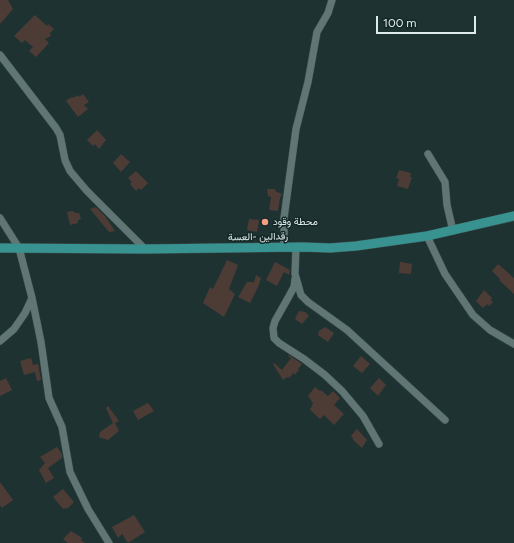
<!DOCTYPE html>
<meta charset="utf-8">
<style>
body{margin:0}
#map{position:relative;width:514px;height:543px;overflow:hidden;background:#1e3232;font-family:Figtree,sans-serif}
canvas{display:block}
.scale{position:absolute;left:376px;top:16px;width:100px;height:18px;box-sizing:border-box;border:2px solid #dfebea;border-top:0;padding-left:5px;font-size:12px;line-height:14px;white-space:nowrap;color:#dfebea;-webkit-text-stroke:3px #142828;paint-order:stroke}
</style>
<div id="map">
<canvas width="514" height="543"></canvas>
<div class="scale">100 m</div>
</div>
<script>
const c = document.querySelector('canvas').getContext('2d');
c.lineJoin = 'round';
function paint(path, color) { c.fillStyle = color; c.fill(path, 'evenodd'); }
const poly = rows => new Path2D(rows.map(r => 'M' + r).join(''));
function strokePath(path, color, width, dash) { c.strokeStyle = color; c.lineWidth = width; c.lineCap = dash ? 'butt' : 'round'; c.setLineDash(dash || []); c.stroke(path); }
function drawText(font, color, halo, rows, align = 'center') {
  c.font = font + ' Figtree,Vazirmatn,sans-serif'; c.lineWidth = 3; c.setLineDash([]); c.textBaseline = 'middle'; c.strokeStyle = halo; c.fillStyle = color; for (const [text, x, y, turn = 0] of rows) {
    c.save(); c.translate(x, y); c.rotate((+turn || 0) * Math.PI / 180); c.textAlign = isNaN(turn) ? turn : align; if (halo) c.strokeText(text, 0, 0); c.fillText(text, 0, 0); c.restore();
  }
}
const building = poly([
 [0,0,8,0,13,9,0,24],
 [35,15,47,26,48,24,54,29,50,33,51,36,45,39,49,43,36,57,29,51,33,47,25,40,22,43,14,36],
 [83,94,89,102,84,105,88,109,78,117,66,101,70,98,75,97,78,95,79,97],
 [97,130,106,140,99,149,95,144,93,146,87,140],
 [121,154,130,162,121,172,113,163],
 [399,170,411,173,410,177,412,177,408,189,397,186,399,179,396,178],
 [136,171,148,183,141,190,139,188,136,191,130,184,132,182,128,178],
 [267,189,275,189,275,191,282,194,280,198,278,211,269,210,271,197,268,196],
 [96,207,105,216,115,231,109,232,90,209],
 [73,211,75,213,79,213,81,219,78,220,78,223,70,225,67,212],
 [249,219,259,220,257,232,247,230],
 [227,260,238,265,229,289,235,294,224,317,203,303,210,287,213,289],
 [275,262,290,270,289,275,284,272,277,286,266,280],
 [400,262,412,264,411,274,399,273],
 [498,264,514,278,514,294,499,280,500,279,492,271],
 [256,275,261,278,259,285,250,303,238,297,247,282,254,282],
 [484,290,492,298,491,300,493,302,489,306,487,304,483,308,476,301],
 [299,311,305,312,309,316,302,324,295,319],
 [325,327,334,333,328,342,318,335,319,331],
 [289,355,302,364,298,369,299,370,294,375,293,373,291,376,288,378,287,377,283,380,273,364,274,363,282,370,291,358,288,356],
 [361,356,370,364,362,373,353,366],
 [31,358,33,365,38,364,41,380,37,381,35,372,24,375,20,361],
 [6,378,12,390,0,396,0,381],
 [379,378,386,385,378,396,370,388],
 [315,387,320,391,321,390,328,396,333,391,340,398,334,405,344,414,334,425,324,415,320,419,310,410,313,403,308,396],
 [148,403,154,411,138,420,133,411],
 [108,406,119,421,115,423,119,431,108,440,99,437,100,432,113,423,106,408],
 [357,429,367,440,362,448,353,440,353,438,351,436],
 [57,447,62,454,62,458,48,468,54,478,46,483,39,470,45,463,40,457],
 [0,482,13,500,2,508,0,505],
 [63,489,74,502,68,508,63,509,53,497],
 [134,515,145,532,128,543,122,534,118,538,112,527],
 [71,531,82,538,81,540,85,543,68,543,63,539]
]);
const minor = poly([
 [0,55,56,128,60,135,65,160,70,171,87,191,145,249],
 [428,154,445,182,447,205,453,231],
 [0,218,19,248,32,298,41,342,49,398,62,427,70,472,88,509,109,543],
 [427,236,445,274,473,315,490,330,514,344],
 [296,247,295,274,301,295,308,302,347,330,445,420],
 [284,248,284,218,296,129,308,82,317,32,328,13,332,0],
 [295,279,294,287,288,298,275,321,273,328,274,338,279,343,304,359,325,375,342,391,363,416,379,444],
 [0,341,14,329,25,313,32,298]
]);
const major = poly([
 [0,248,145,249,303,247,330,248,356,246,427,236,514,216]
]);
const markers = [
 [265,222,4,"#f3a082"]
];
const poiNames = [
 ["محطة وقود",273,222]
];
const streetNames = [
 ["رقدالين -العسة",258,237,-1]
];
paint(building, '#4d3c36');
strokePath(minor, '#3e5050', 8);
strokePath(major, '#3e5050', 10);
strokePath(minor, '#607675', 7);
strokePath(major, '#379290', 9);
for (const [x, y, r, color] of markers) { const dot = new Path2D(); dot.arc(x, y, r, 0, 2 * Math.PI); c.fillStyle = color; c.fill(dot); strokePath(dot, '#142828', 1.5); }
drawText('10px', '#dfebea', '#142828', poiNames, 'left');
drawText('10px', '#dfebea', '#142828', streetNames);
</script>
